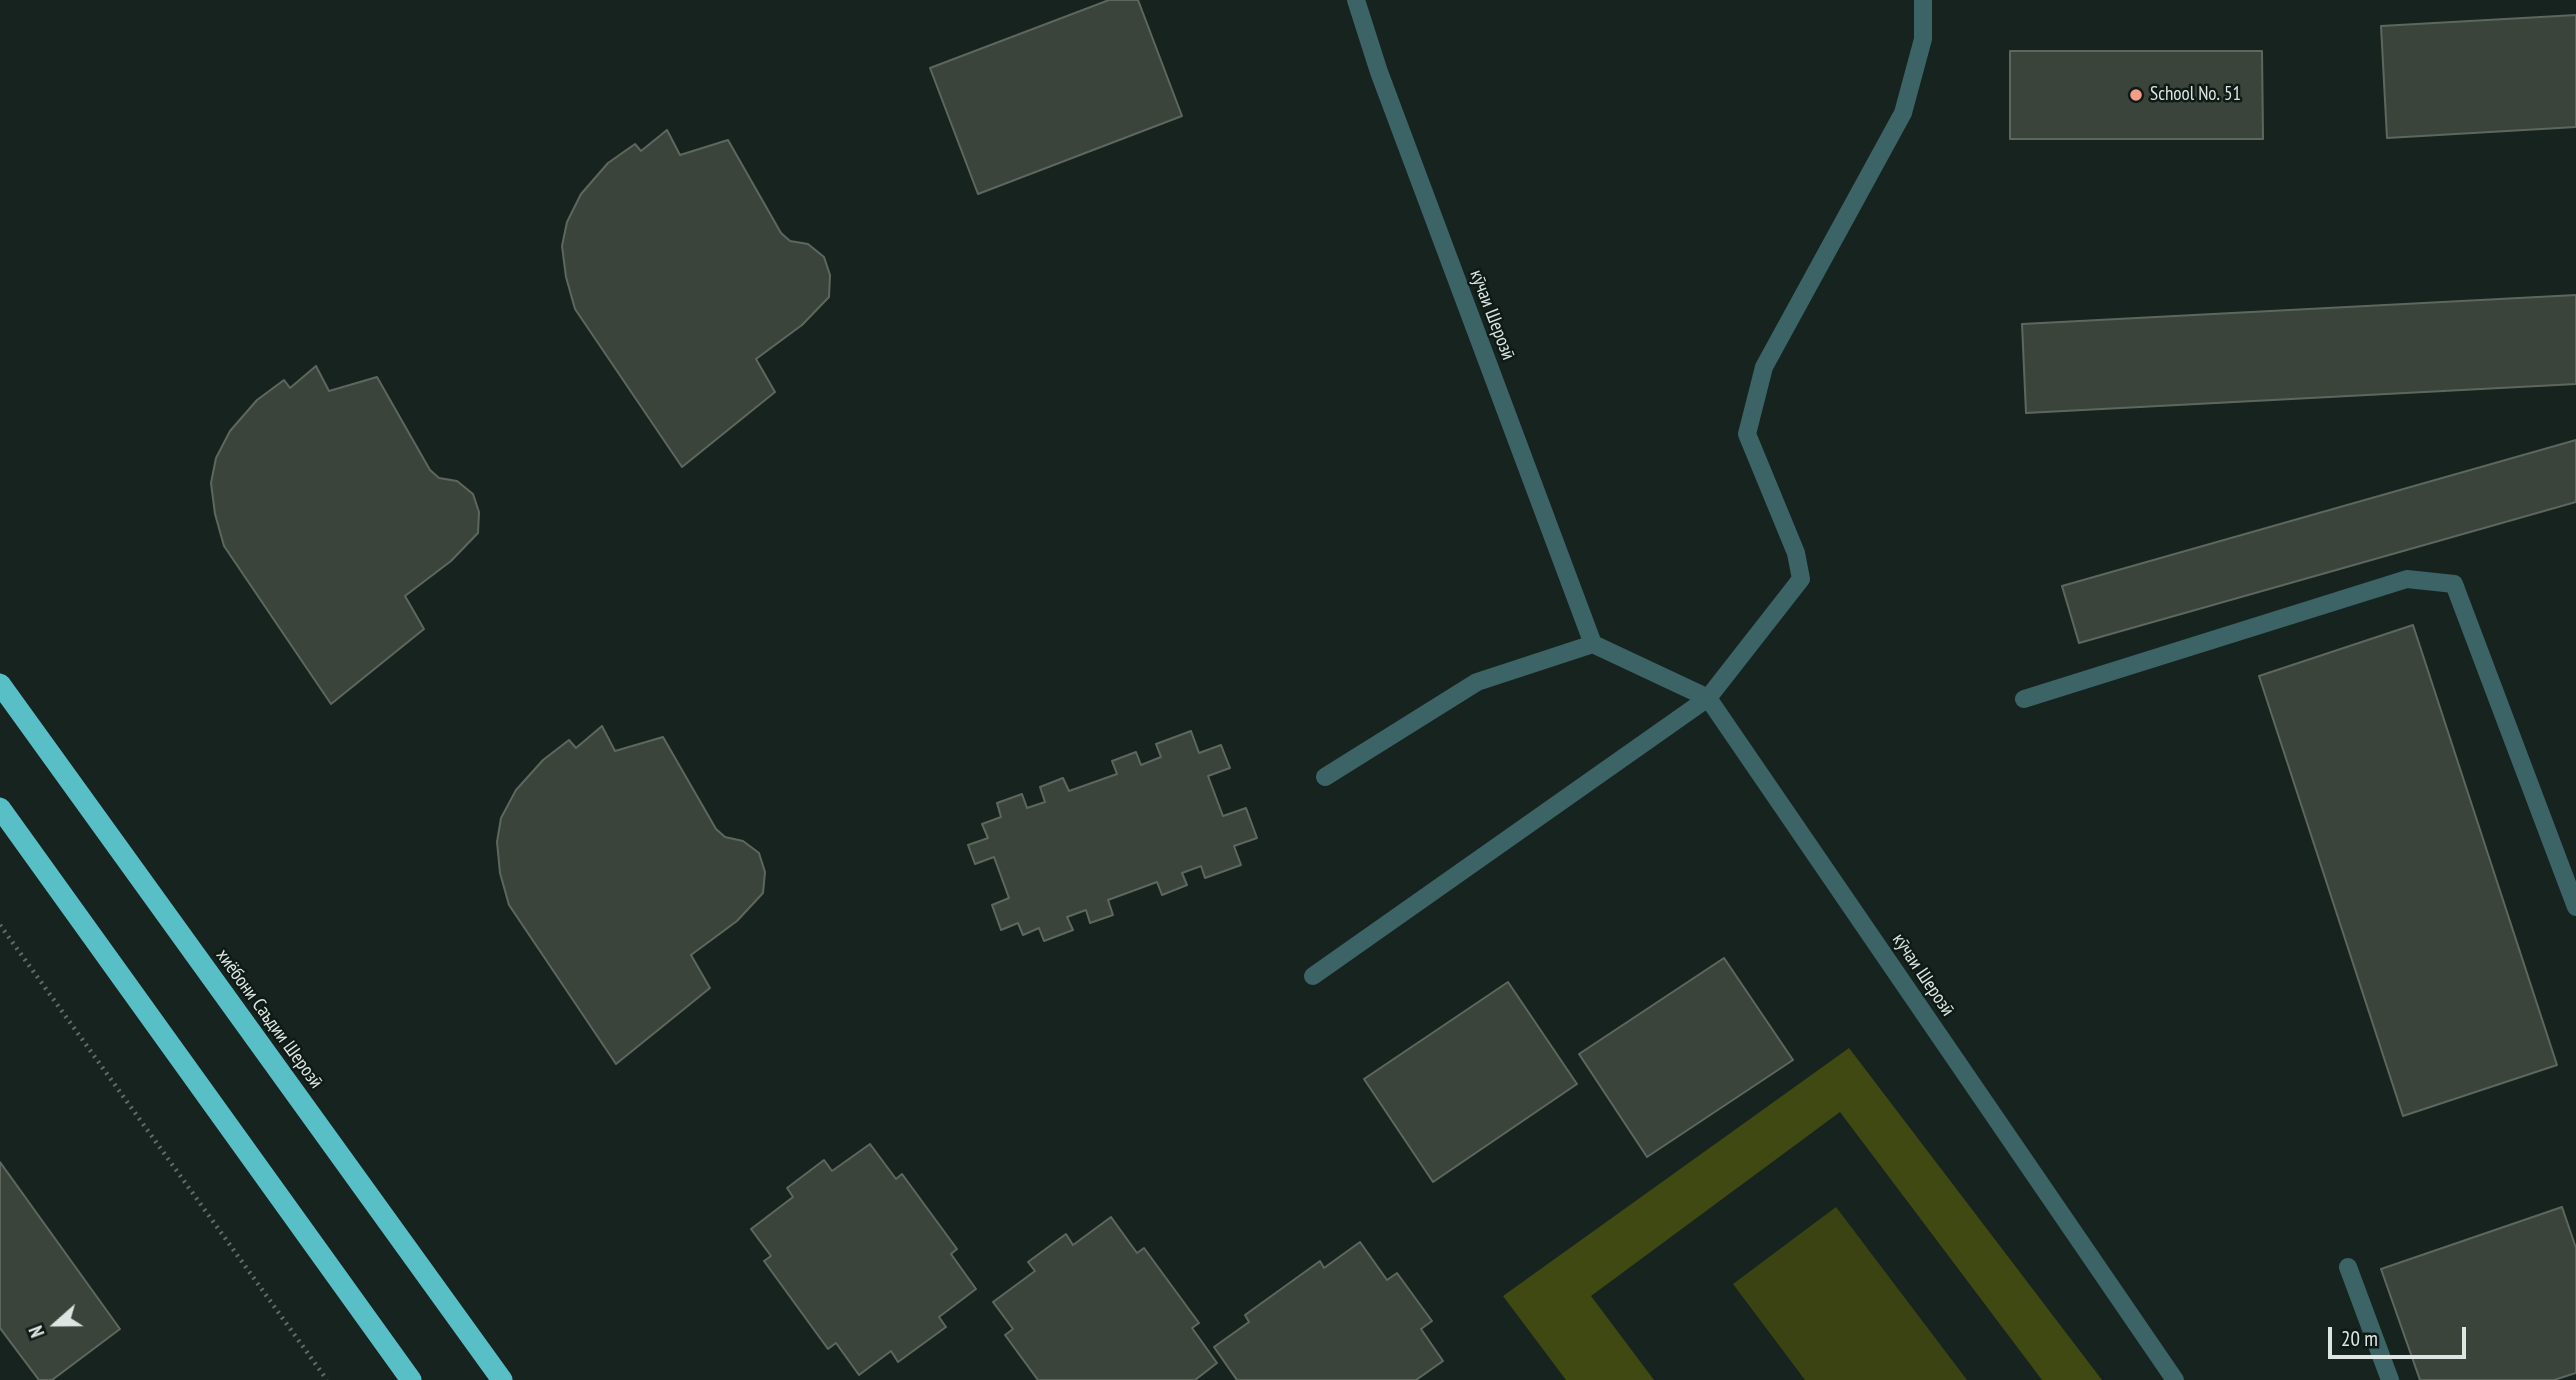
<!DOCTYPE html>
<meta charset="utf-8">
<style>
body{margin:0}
#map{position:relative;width:2576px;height:1380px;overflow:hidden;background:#17231f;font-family:"PT Sans Narrow",sans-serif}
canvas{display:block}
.north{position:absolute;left:21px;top:1289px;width:70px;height:70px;-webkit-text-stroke:5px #0e1a16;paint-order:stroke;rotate:249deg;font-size:19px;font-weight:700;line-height:28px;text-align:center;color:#dde5e2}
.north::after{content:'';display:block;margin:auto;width:24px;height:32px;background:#dde5e2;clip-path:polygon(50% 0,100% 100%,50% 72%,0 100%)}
.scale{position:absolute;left:2328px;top:1327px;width:138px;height:32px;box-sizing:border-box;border:4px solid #dde5e2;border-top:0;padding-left:9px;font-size:21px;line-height:24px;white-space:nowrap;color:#dde5e2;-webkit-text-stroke:5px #0e1a16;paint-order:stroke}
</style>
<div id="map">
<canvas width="2576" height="1380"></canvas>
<div class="north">N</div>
<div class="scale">20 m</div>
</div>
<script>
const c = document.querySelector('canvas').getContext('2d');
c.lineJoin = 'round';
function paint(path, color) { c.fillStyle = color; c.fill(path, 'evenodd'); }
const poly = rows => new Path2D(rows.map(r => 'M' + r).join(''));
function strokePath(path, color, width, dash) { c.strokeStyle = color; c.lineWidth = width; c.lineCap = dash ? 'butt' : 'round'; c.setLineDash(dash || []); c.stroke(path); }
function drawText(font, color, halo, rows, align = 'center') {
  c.font = font + ' "PT Sans Narrow",sans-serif'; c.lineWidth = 5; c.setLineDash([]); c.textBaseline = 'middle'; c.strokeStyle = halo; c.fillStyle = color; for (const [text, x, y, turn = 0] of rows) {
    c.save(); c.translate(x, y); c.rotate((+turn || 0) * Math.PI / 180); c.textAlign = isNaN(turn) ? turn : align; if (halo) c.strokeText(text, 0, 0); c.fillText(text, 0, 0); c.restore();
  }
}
const green = poly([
 [1836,1207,1967,1380,1805,1380,1733,1284]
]);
const forest = poly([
 [1849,1048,2102,1380,2042,1380,1840,1112,1591,1296,1654,1380,1566,1380,1503,1296]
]);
const building = poly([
 [1109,0,1138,0,1182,116,978,194,930,68,1109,0],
 [2576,15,2576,127,2387,138,2381,26,2576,15],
 [2010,51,2262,51,2263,139,2010,139,2010,51],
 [667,130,680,155,728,140,781,233,790,241,808,244,824,257,830,275,829,297,802,325,756,359,775,392,682,467,575,309,566,277,562,246,567,222,581,194,608,163,635,144,641,151,667,130],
 [2576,295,2576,384,2026,413,2022,324,2576,295],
 [316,366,329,391,377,377,430,470,439,478,457,481,473,494,479,512,478,533,451,561,405,596,424,629,331,704,224,546,215,514,211,483,216,458,230,431,257,400,284,380,290,388,316,366],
 [2576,440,2576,502,2079,643,2062,586,2576,440],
 [2413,625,2557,1065,2403,1116,2259,676,2413,625],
 [602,726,615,751,663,737,716,829,725,837,743,841,759,853,765,872,763,893,737,921,691,955,710,988,616,1064,509,905,500,873,497,842,501,818,516,790,543,760,569,740,576,748,602,726],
 [1191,731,1199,753,1221,745,1230,768,1208,776,1223,816,1246,808,1257,838,1234,846,1241,865,1205,878,1201,866,1182,873,1187,885,1162,895,1157,882,1108,900,1113,915,1090,923,1086,910,1067,917,1073,930,1044,941,1039,928,1023,935,1018,923,1001,930,992,905,1009,898,994,857,975,864,968,845,988,838,982,824,1001,817,997,803,1022,794,1027,808,1045,802,1040,787,1063,778,1069,791,1117,774,1112,761,1136,752,1141,765,1161,757,1156,744,1191,731],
 [1724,958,1793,1060,1647,1157,1579,1054,1724,958],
 [1508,982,1577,1084,1433,1182,1364,1079,1508,982],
 [870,1144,896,1179,902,1174,957,1249,951,1254,976,1289,939,1317,946,1327,898,1362,891,1351,859,1375,836,1343,828,1349,764,1261,771,1256,751,1229,793,1197,787,1188,824,1160,832,1171,870,1144],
 [0,1162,120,1329,52,1380,39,1380,0,1328,0,1162],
 [2562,1207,2576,1248,2576,1373,2554,1380,2420,1380,2381,1269,2562,1207],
 [1111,1217,1137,1253,1144,1248,1199,1323,1192,1328,1217,1363,1195,1380,1038,1380,1005,1335,1013,1329,993,1302,1035,1271,1028,1262,1066,1234,1073,1245,1111,1217],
 [1360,1242,1387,1280,1397,1273,1432,1321,1421,1329,1443,1361,1416,1380,1237,1380,1214,1347,1249,1322,1245,1315,1320,1261,1324,1268,1360,1242]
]);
const path = poly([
 [0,925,327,1380]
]);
const minor = poly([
 [1356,0,1379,72,1593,644],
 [2024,699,2407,579,2454,584,2576,907],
 [1325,777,1477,682,1593,644,1708,698,2175,1380],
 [1313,976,1708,698,1801,579,1796,553,1747,434,1764,367,1903,113,1923,39,1923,0],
 [2348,1267,2390,1380]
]);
const highway = poly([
 [0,684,502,1380],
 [0,808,411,1380]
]);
const markers = [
 [2136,95,7,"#f49e88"]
];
const poiNames = [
 ["School No. 51",2150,95]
];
const streetNames = [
 ["кӯчаи Шерозӣ",1492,315,69],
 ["кӯчаи Шерозӣ",1923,975,56],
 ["хиёбони Саъдии Шерозӣ",269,1019,54]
];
paint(green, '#3b4312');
paint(forest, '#414912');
paint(building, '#3b443b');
strokePath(building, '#5e675e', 2);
strokePath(path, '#616b68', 4.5, [2, 5]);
strokePath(minor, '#3c6365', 18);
strokePath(highway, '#57bfc5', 21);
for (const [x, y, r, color] of markers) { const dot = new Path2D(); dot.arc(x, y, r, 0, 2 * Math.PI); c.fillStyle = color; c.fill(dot); strokePath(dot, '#0e1a16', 2.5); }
drawText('19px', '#dde5e2', '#0e1a16', poiNames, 'left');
drawText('19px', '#dde5e2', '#0e1a16', streetNames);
</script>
